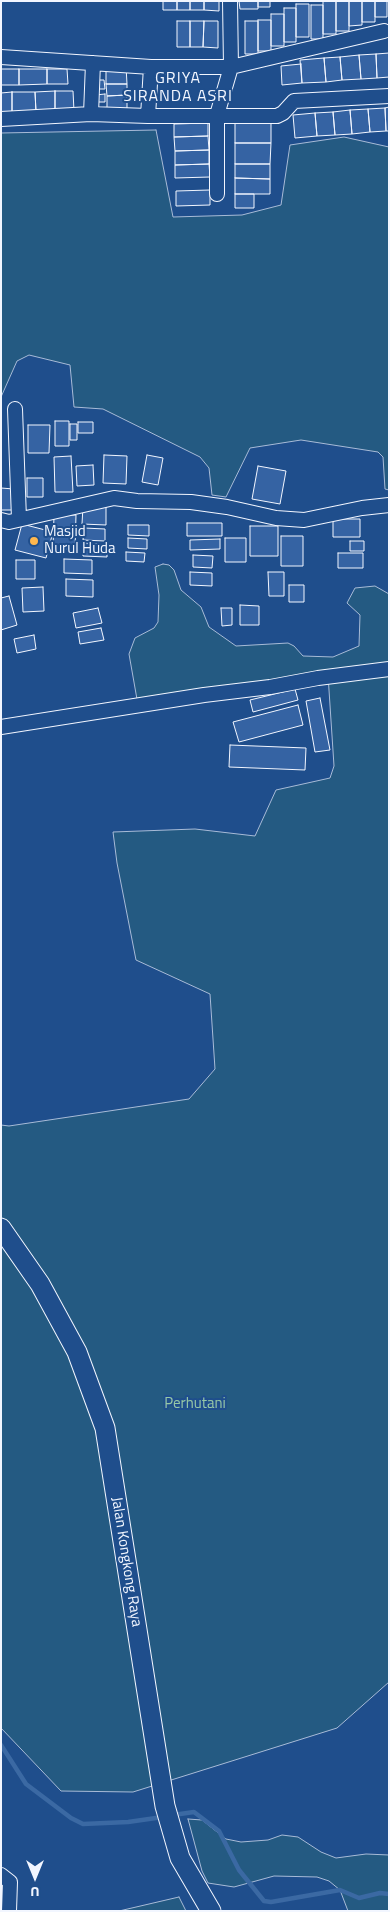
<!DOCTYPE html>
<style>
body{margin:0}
#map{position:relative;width:390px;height:1912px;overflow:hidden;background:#1f4e8c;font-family:"Titillium Web",sans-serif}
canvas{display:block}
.frame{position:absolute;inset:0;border:2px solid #f2f6ff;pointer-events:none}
.north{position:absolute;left:10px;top:1852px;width:50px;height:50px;-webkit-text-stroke:4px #1f4e8c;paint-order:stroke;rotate:180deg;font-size:14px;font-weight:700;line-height:20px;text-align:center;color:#f2f6ff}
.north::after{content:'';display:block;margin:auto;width:18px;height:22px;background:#f2f6ff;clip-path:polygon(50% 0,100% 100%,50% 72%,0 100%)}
</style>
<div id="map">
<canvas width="390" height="1912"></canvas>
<div class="frame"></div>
<div class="north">U</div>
</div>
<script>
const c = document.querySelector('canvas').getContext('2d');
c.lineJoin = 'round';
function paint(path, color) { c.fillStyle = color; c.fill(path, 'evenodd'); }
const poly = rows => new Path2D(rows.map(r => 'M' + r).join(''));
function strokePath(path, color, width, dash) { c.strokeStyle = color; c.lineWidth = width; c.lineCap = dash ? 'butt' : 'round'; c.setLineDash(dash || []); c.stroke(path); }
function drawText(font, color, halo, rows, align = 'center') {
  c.font = font + ' "Titillium Web",sans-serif'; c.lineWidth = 4; c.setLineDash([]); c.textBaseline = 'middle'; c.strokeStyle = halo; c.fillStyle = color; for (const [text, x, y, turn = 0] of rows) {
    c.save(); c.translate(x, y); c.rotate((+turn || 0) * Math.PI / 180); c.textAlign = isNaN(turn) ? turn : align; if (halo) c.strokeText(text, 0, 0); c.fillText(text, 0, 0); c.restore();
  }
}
const green = poly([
 [156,130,173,217,242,215,281,205,290,145,344,137,389,147,389,490,385,489,383,457,378,452,301,440,250,448,226,497,212,495,209,468,200,457,103,409,74,407,70,365,29,355,17,361,1,397,1,133,156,130],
 [163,564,169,565,174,570,181,590,201,607,209,627,236,646,288,643,294,646,303,656,333,657,359,646,360,615,347,603,355,588,375,586,389,594,389,1682,337,1728,133,1792,61,1791,1,1728,1,1125,9,1126,189,1099,215,1069,210,994,136,960,117,863,113,832,195,829,255,836,276,790,330,778,334,766,328,675,138,705,129,654,135,638,154,628,158,622,159,595,155,567,163,564],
 [188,1819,202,1820,226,1839,241,1842,268,1840,282,1835,298,1837,321,1852,336,1858,366,1854,389,1855,389,1911,348,1911,340,1890,329,1881,317,1877,274,1876,234,1887,208,1883,202,1871,188,1819],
 [179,1897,186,1911,119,1911,179,1897]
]);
const stream = poly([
 [1,1745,26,1784,71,1818,83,1824,128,1822,163,1817],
 [173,1815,194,1812,219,1831,239,1870,264,1901,271,1902,340,1890,359,1898,380,1893,389,1894]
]);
const building = poly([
 [163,1,177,1,177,10,163,10,163,1],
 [177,1,190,1,190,10,177,10,177,1],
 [190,1,204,1,204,10,190,10,190,1],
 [204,1,219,1,219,11,204,10,204,1],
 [239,1,258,1,258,9,240,9,239,1],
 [258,1,270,1,270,7,258,7,258,1],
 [323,1,336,1,336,34,323,34,323,1],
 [336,1,349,1,349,31,336,31,336,1],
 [349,1,362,1,362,25,349,26,349,1],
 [362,1,375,1,375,22,362,22,362,1],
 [375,1,387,1,387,17,375,17,375,1],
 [296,4,309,4,309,37,296,37,296,4],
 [311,5,323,5,323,39,311,39,311,5],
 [284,8,296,8,296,42,284,42,284,8],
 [271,14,284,14,284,46,271,46,271,14],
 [258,20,271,20,271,51,258,51,258,20],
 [177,21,190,21,190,47,177,47,177,21],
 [190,21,204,21,203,47,190,47,190,21],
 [204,21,218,21,218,48,203,47,204,21],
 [245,21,258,21,258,54,245,54,245,21],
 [389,53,389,77,377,78,376,54,389,53],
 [376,54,377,78,361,79,359,55,376,54],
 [359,55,361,79,342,80,340,57,359,55],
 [340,57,342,80,326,82,324,58,340,57],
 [324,58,326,82,302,83,300,60,324,58],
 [301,64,302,83,282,85,281,66,301,64],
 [106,66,126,66,127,84,106,84,106,66],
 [1,69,19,69,19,85,1,85,1,69],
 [19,69,47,69,47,84,19,85,19,69],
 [47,69,67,69,68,84,47,84,47,69],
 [95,80,104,80,105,89,95,89,95,80],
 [106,84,127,84,127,95,107,96,106,84],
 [55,91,73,91,74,111,55,112,55,91],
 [55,91,55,112,36,112,35,92,55,91],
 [12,92,35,92,36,112,12,113,12,92],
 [12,92,12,113,1,113,1,93,12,92],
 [105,94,105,102,95,102,95,95,105,94],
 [127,95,127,110,107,110,107,96,127,95],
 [389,107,389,131,386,131,385,108,389,107],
 [385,108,386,131,370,132,368,109,385,108],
 [368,109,370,132,352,134,350,110,368,109],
 [350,110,352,134,335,135,333,112,350,110],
 [333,112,335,135,317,136,315,113,333,112],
 [315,113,317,136,295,138,293,115,315,113],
 [235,121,271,121,271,143,235,143,235,121],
 [208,123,208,136,174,137,174,124,208,123],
 [208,136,209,150,175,151,174,137,208,136],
 [235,143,271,143,270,164,235,164,235,143],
 [209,150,209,164,175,165,175,151,209,150],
 [209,164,210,177,175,178,175,165,209,164],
 [235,164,270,164,270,179,235,178,235,164],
 [235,178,270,179,270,194,235,194,235,178],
 [210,190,210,205,176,206,176,191,210,190],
 [235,194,254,194,254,208,235,208,235,194],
 [55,421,69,421,69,446,55,446,55,421],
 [78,422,93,422,93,433,78,433,78,422],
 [70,424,77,424,77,440,70,440,70,424],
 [28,425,50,425,49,453,28,453,28,425],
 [104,455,127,456,126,484,103,483,104,455],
 [147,455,163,458,158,485,142,482,147,455],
 [71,456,73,492,55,492,54,457,71,456],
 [93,465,94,485,77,486,76,466,93,465],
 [258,466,286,471,280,504,252,499,258,466],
 [27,478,43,478,43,497,27,497,27,478],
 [1,488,14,489,13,510,1,510,1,488],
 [83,506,106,506,106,525,82,524,83,506],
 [54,515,76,515,75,549,53,549,54,515],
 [333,519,360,519,360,537,333,537,333,519],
 [187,523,222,523,222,536,187,536,187,523],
 [22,524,53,532,46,558,15,550,22,524],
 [128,525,149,525,149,536,128,535,128,525],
 [250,526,278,526,278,556,250,556,250,526],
 [84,528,105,529,105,541,83,540,84,528],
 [281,536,303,536,303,566,281,566,281,536],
 [128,538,147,539,147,549,128,548,128,538],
 [225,538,246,538,246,562,225,562,225,538],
 [220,539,220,549,190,550,190,540,220,539],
 [350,541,364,541,364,551,350,551,350,541],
 [83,543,107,545,107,557,83,556,83,543],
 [126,552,145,553,144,562,126,561,126,552],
 [338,553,363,553,363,568,338,568,338,553],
 [193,555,213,556,212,568,193,567,193,555],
 [64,559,92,560,92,574,64,573,64,559],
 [16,560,35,560,35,579,16,579,16,560],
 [190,572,212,573,212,586,190,585,190,572],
 [268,572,284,572,284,596,269,596,268,572],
 [66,579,93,580,93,597,66,596,66,579],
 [289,585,304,585,304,602,289,602,289,585],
 [43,587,44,611,23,612,22,588,43,587],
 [9,596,17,625,1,630,1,598,9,596],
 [240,605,259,606,259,625,240,625,240,605],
 [98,608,102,623,76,628,73,613,98,608],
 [221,608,232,608,232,625,222,626,221,608],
 [101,628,104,640,80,644,78,632,101,628],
 [34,635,36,649,17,653,14,639,34,635],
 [295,689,298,700,253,712,250,700,295,689],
 [320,698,330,750,315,752,306,701,320,698],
 [298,705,303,725,239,742,233,722,298,705],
 [230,745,306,748,305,770,229,767,230,745]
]);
const street = poly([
 [1,57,151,67,231,67,384,31],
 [91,114,93,63],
 [148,116,151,67],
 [1,119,91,114,148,116,277,116,283,113,294,101,389,96],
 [217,194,217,115,231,67,230,1],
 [15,409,19,519],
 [1,520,9,522,114,498,137,501,191,502,227,507,276,518,304,520,362,508,389,505],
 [1,727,204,695,270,687,318,678,389,669],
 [1,1875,10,1882,9,1911]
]);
const secondary = poly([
 [1,1228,40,1284,77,1352,105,1428,165,1806,180,1858,211,1911]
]);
const markers = [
 [34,541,5,"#ffb74d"]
];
const poiNames = [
 ["Masjid",44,532],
 ["Nurul Huda",44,549]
];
const parkNames = [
 ["Perhutani",195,1404]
];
const streetNames = [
 ["Jalan Kongkong Raya",126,1562,81]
];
const neighbourhoodNames = [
 ["GRIYA",178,79],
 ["SIRANDA ASRI",178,97]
];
paint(green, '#245a82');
strokePath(green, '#a8bbd7', 1);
strokePath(stream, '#3b69a3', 4.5);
paint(building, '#3563a3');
strokePath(building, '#f2f6ff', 1);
strokePath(street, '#f2f6ff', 16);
strokePath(secondary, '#f2f6ff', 21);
strokePath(street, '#1f4e8c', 14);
strokePath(secondary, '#1f4e8c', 19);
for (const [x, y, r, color] of markers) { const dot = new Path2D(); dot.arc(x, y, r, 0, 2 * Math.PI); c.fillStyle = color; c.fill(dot); strokePath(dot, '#1f4e8c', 2); }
drawText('15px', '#f2f6ff', '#1f4e8c', poiNames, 'left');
drawText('15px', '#97c8a6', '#1f4e8c', parkNames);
drawText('15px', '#f2f6ff', '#1f4e8c', streetNames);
c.letterSpacing = '1px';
drawText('16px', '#f2f6ff', '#1f4e8c', neighbourhoodNames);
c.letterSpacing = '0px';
</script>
